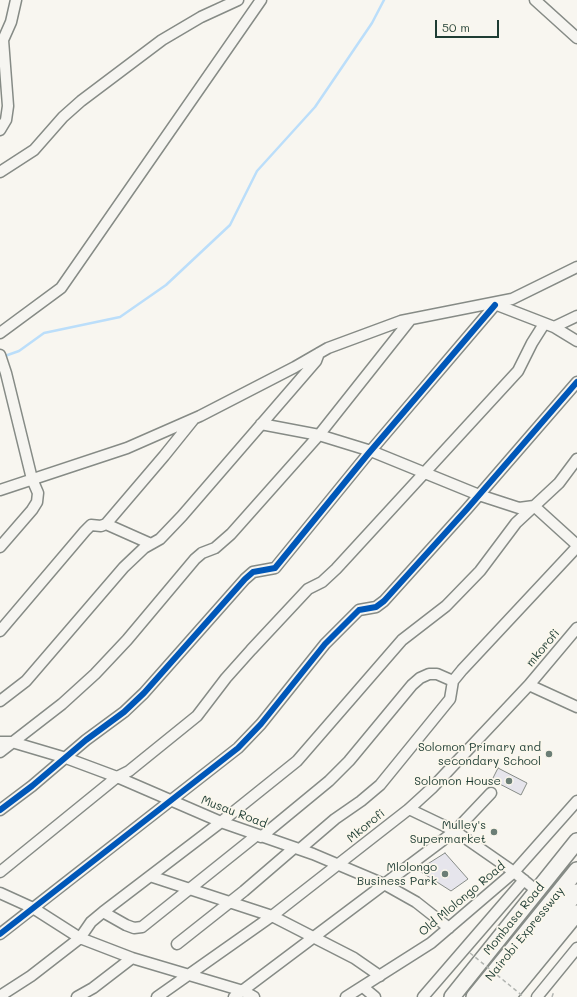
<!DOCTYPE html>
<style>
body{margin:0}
#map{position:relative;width:577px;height:997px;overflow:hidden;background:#f8f6f0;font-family:Mali,sans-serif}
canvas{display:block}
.scale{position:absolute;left:435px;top:20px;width:64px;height:18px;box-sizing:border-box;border:2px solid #1f3d34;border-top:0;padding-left:5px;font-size:12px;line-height:14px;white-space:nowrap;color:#1f3d34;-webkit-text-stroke:3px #fbf7ec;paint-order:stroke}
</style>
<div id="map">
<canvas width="577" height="997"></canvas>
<div class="scale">50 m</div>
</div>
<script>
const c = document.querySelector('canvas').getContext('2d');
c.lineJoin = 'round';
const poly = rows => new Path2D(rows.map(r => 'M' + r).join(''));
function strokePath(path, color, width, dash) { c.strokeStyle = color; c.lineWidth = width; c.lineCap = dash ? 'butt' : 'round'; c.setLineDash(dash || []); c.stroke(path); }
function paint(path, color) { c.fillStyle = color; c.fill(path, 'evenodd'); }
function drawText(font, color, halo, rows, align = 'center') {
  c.font = font + ' Mali,sans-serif'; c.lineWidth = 3.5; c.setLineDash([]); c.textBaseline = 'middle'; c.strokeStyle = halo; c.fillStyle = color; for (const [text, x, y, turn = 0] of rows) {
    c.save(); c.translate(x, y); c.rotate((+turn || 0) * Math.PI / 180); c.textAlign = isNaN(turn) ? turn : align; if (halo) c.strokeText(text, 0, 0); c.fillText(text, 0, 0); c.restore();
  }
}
const stream = poly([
 [2,357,19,351,44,333,120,317,166,285,230,225,257,171,315,107,372,23,384,0]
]);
const building = poly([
 [498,768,527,783,521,795,492,780,498,768],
 [445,853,468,879,451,891,418,870,445,853]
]);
const path = poly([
 [552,997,554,991]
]);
const minor = poly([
 [535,0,577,38],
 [0,130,6,120,8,106,3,40,11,22,16,0],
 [0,172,34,150,63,117,81,101,162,40,201,17,238,0],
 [492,303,554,327,577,341],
 [554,327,577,316],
 [0,333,61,288,261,0],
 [0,355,6,373,32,479,38,493,37,502,32,510,0,547],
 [261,424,319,435,371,451,479,495,519,508,534,506,577,545],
 [0,490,127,448,200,416,295,367,328,348,401,321,512,299,577,267],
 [106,524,151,544],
 [0,631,85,531,91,525,101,526,106,524,164,456,193,420],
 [529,685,577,707],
 [0,701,26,681,124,567,144,548,160,539,182,516,316,361,319,353],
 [0,742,12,742,66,758,117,777,221,822,313,854,384,884,416,902,449,928],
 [0,752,62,704,95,674,127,640,195,559,202,553,215,548,231,534,319,435,411,319],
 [409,809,455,831,514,872,537,891],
 [0,810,32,786,86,740,124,712,144,693,245,579,253,572,275,568,368,454,495,305],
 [261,837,329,781,349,761,412,685,420,678,429,674,437,674,453,681],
 [300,849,335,819,361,801,380,785,450,699,453,681,462,670,577,547],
 [0,872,117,777,129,771,197,716,226,678,251,650,308,589,322,582,336,569,518,371,532,343,544,324],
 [150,876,272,916,354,958,380,976],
 [0,893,33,908,80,938,132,958,243,991,254,997],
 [103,912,126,925,134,928,142,927,257,835],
 [0,934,238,748,261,724,325,644,359,610,376,607,384,601,467,509,577,382],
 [177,944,244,891,294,848],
 [363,987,375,997],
 [0,996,31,976,80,938,91,922,103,912,221,822,297,761,402,640,446,606,480,571,516,523,559,483,577,459],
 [77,997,93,988,132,958],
 [157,997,272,916,409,809,432,788,529,685,577,628],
 [234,997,455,831,491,793],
 [346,997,431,943,514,872,577,801],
 [423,997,524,880],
 [537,997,577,948]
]);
const highway = poly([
 [452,997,577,841],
 [474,997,577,870],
 [491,997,577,892],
 [508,997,577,913]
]);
const pathBridge = poly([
 [470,953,524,997]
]);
const cycleway = poly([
 [0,810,32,786,86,740,124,712,144,693,245,579,253,572,275,568,368,454,495,305],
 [0,934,238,748,261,724,325,644,359,610,376,607,384,601,467,509,577,382]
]);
const markers = [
 [549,754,4,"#6b7e76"],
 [509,781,4,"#6b7e76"],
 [494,832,4,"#6b7e76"],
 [445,874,4,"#6b7e76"]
];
const streetNames = [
 ["mkorofi",543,648,-50],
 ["Musau Road",234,812,21],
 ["Mkorofi",366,826,-39],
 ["Old Mlolongo Road",462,899,-40],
 ["Mombasa Road",514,919,-51],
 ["Nairobi Expressway",525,934,-51]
];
const poiNames = [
 ["Solomon Primary and",541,747],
 ["secondary School",541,761],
 ["Solomon House",501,781],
 ["Mulley's",486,825],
 ["Supermarket",486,839],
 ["Mlolongo",437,867],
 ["Business Park",437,881]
];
strokePath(stream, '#bbdefa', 2.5);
paint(building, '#e6e5ec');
strokePath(building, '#868b86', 1);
strokePath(minor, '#868b86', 13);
strokePath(highway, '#868b86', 18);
strokePath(path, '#b2b5b1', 1.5, [4, 3]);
strokePath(minor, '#f6f5f1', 10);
strokePath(highway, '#f6f5f1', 15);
strokePath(pathBridge, '#b2b5b1', 1.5, [4, 3]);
strokePath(cycleway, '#0057b8', 6);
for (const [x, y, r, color] of markers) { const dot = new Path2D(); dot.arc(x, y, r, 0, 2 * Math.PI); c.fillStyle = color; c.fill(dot); strokePath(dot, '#fbf7ec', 1.5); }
drawText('12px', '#1f3d34', '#fbf7ec', streetNames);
drawText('12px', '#1f3d34', '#fbf7ec', poiNames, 'right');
</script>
